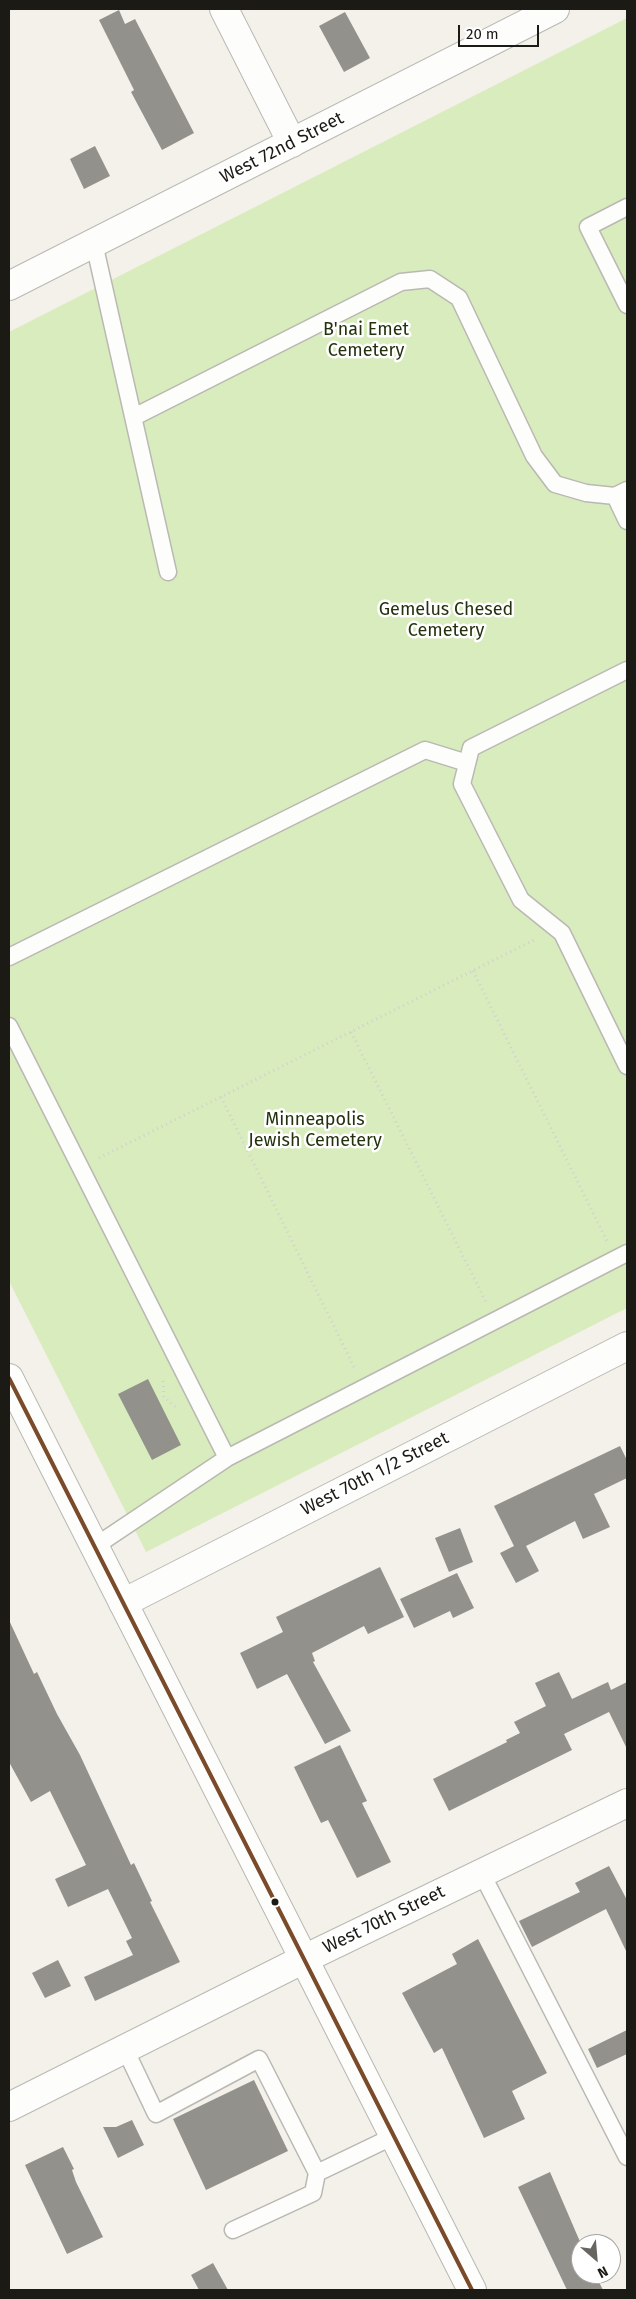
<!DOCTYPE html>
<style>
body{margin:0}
#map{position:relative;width:636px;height:2299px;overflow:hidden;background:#f3f1ea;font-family:"Fira Sans",sans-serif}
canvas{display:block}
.frame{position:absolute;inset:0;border:10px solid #1b1a15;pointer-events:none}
.north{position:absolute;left:571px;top:2234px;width:50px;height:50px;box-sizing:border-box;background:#fff;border:1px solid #a4a3a1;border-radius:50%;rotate:153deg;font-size:14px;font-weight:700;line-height:20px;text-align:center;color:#1b1a15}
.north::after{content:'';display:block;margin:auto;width:18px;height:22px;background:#676560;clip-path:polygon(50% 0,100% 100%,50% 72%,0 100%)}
.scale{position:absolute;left:458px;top:25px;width:81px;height:22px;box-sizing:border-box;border:2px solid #1b1a15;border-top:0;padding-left:6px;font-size:15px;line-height:18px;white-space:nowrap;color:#1b1a15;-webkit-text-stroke:4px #fff;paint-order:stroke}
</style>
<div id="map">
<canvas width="636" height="2299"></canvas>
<div class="frame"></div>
<div class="north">N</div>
<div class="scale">20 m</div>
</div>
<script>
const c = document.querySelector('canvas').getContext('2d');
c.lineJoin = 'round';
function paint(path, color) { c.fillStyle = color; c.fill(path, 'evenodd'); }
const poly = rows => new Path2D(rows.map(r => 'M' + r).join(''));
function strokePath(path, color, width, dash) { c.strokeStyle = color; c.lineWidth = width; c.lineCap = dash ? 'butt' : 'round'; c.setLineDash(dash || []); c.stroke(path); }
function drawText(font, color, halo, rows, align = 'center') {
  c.font = font + ' "Fira Sans",sans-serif'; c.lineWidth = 5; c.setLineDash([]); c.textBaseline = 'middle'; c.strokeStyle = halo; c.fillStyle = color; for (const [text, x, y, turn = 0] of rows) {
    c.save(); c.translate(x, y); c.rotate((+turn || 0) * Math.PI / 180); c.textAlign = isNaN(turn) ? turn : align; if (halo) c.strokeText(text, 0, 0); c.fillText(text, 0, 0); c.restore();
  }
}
const green = poly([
 [627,18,627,1308,146,1552,9,1281,9,332]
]);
const building = poly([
 [119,10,125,24,135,19,194,133,162,150,131,92,134,90,99,20],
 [345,12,370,58,344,72,319,26],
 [95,146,110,176,84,189,70,159],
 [148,1379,181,1445,152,1460,118,1394],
 [620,1446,627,1460,627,1478,594,1494,610,1527,583,1539,575,1521,526,1546,539,1571,516,1583,500,1553,514,1546,494,1506],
 [460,1528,473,1562,449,1572,435,1538],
 [380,1567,404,1617,368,1634,364,1626,312,1653,315,1661,313,1662,351,1731,325,1744,287,1674,257,1689,240,1653,283,1632,276,1617],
 [457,1573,474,1608,453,1618,450,1611,414,1628,400,1599],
 [9,1620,34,1674,37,1672,57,1714,80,1755,131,1865,134,1863,152,1901,150,1902,180,1962,95,2001,84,1977,133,1955,126,1941,132,1938,108,1889,68,1907,55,1879,86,1865,50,1791,31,1802,9,1762],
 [559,1672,572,1699,608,1682,611,1690,627,1682,627,1749,609,1712,564,1734,572,1750,449,1811,433,1779,507,1742,506,1740,520,1733,514,1722,546,1706,535,1683],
 [340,1745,367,1801,362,1803,391,1862,357,1878,328,1820,321,1823,294,1767],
 [609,1866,627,1900,627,1953,606,1909,532,1947,519,1921,580,1892,575,1883],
 [478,1939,547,2073,512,2091,525,2119,484,2138,442,2048,434,2053,402,1993,457,1964,452,1954],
 [58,1960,71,1986,45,1998,32,1973],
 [627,2030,627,2054,597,2068,588,2049],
 [254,2080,288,2151,206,2190,173,2119],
 [132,2120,144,2145,118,2158,103,2127,116,2127],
 [63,2147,74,2169,72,2170,76,2182,103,2237,67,2254,25,2165],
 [550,2172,581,2244,581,2274,595,2274,603,2290,567,2290,518,2187],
 [213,2263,228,2290,199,2290,191,2275]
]);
const path = poly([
 [473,971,607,1241],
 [351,1032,486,1302],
 [221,1097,355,1369],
 [99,1158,536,939],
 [163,1381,164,1397,177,1408]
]);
const lane = poly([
 [627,207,588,227,627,305],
 [94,243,168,572],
 [134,417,401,282,430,279,459,298,534,456,555,484,586,493,615,496,627,490],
 [615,496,627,521],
 [627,670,471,748,462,784,521,900,562,933,627,1066],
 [9,957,425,750,467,763],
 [9,1026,227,1458],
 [94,1547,227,1458,627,1253],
 [482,1874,627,2157],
 [125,2049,156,2114,259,2059,317,2173,394,2136],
 [233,2230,313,2193,317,2173]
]);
const street = poly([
 [224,9,292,143],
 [9,286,555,9],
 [123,1603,627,1346]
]);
const secondary = poly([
 [9,1378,472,2290],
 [9,2107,304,1959,627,1803]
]);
const bus1 = poly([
 [9,1378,472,2290]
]);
const markers = [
 [275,1902,4.5,"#1b1a15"]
];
const streetNames = [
 ["West 72nd Street",282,148,-27],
 ["West 70th 1/2 Street",375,1474,-27],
 ["West 70th Street",384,1920,-26]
];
const parkNames = [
 ["B'nai Emet",366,330],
 ["Cemetery",366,351],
 ["Gemelus Chesed",446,610],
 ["Cemetery",446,631],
 ["Minneapolis",315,1120],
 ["Jewish Cemetery",315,1141]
];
paint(green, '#d9ecbd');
paint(building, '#93918c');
strokePath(lane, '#b9b8b2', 19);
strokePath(street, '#b9b8b2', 30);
strokePath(secondary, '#b9b8b2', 30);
strokePath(path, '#d0d0ce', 3, [1, 4]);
strokePath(lane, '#fdfdfc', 16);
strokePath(street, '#fdfdfc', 28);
strokePath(secondary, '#fdfdfc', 28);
strokePath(bus1, '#7a4b2a', 4);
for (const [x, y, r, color] of markers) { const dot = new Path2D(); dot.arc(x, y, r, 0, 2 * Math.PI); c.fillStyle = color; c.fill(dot); strokePath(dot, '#fff', 2); }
drawText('18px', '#1b1a15', '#fff', streetNames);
drawText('18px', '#23320d', '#fff', parkNames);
</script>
